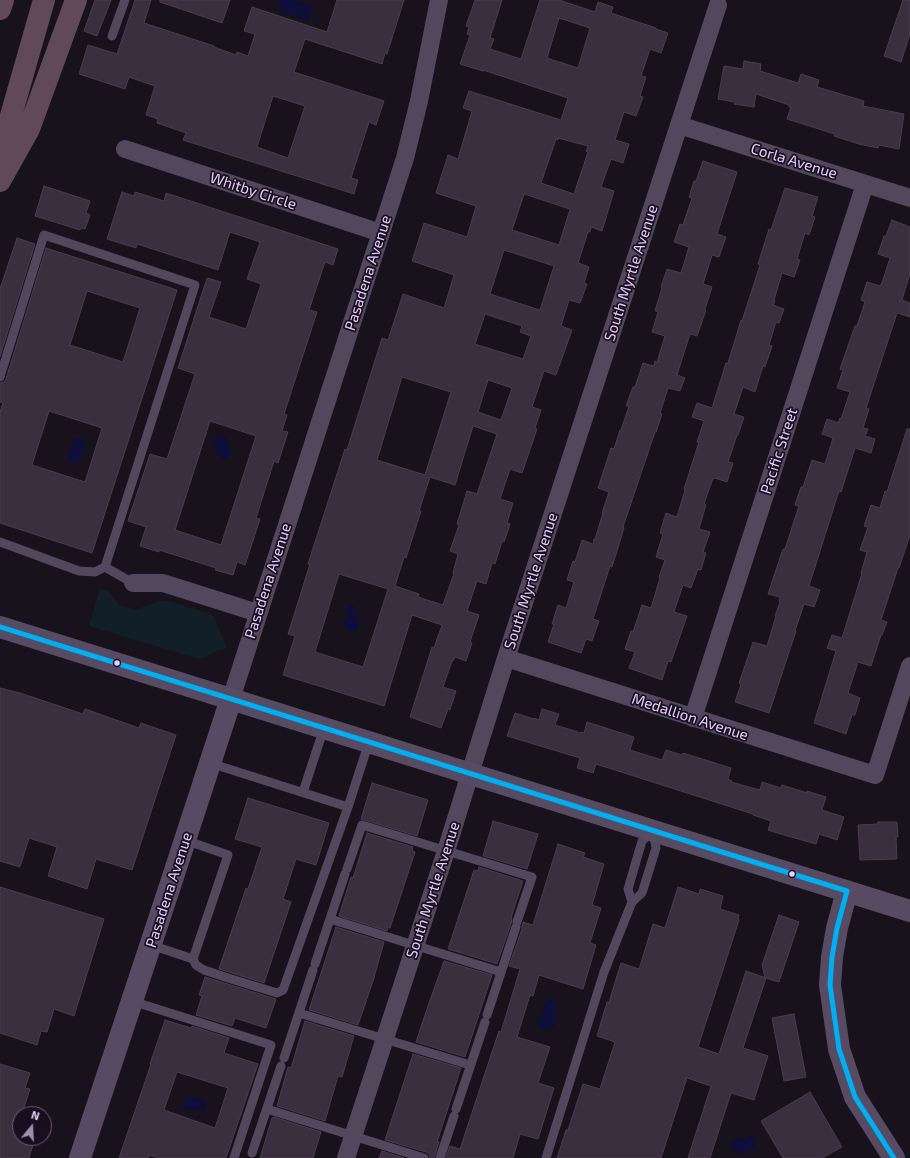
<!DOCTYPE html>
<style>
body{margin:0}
#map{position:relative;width:910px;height:1158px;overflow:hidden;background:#18121c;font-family:"Exo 2",sans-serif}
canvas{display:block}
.north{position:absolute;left:12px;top:1106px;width:40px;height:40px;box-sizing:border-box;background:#190e20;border:1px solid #6b5c78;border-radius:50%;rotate:18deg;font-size:11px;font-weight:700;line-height:16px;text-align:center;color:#e7d0fc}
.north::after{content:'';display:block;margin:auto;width:14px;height:18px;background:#9f8eae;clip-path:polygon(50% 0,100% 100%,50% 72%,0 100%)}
</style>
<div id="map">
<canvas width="910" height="1158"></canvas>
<div class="north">N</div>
</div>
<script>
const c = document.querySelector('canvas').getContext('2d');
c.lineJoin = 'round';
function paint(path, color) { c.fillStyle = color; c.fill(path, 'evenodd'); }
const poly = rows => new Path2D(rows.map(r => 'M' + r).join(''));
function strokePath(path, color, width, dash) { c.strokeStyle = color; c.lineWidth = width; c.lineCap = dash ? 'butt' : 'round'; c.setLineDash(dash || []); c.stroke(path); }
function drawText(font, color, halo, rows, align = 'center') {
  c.font = font + ' "Exo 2",sans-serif'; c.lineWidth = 3.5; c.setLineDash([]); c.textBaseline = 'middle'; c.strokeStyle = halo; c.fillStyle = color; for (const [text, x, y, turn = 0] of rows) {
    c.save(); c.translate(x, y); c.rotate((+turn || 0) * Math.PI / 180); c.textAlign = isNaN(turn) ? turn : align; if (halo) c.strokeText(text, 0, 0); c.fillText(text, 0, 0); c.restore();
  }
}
const green = poly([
 [100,589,108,591,118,604,134,610,165,600,212,614,227,647,199,659,89,626]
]);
const water = poly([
 [283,0,292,0,312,6,308,20,280,11,281,8,279,5,279,3,280,1],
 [219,435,223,435,226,438,230,447,231,454,227,460,220,458,216,449,215,440],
 [74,438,86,441,79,464,67,460],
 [350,605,355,607,356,616,359,622,359,625,357,630,353,631,347,629,344,623,347,616,346,612,346,608],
 [551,1000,554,1001,556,1003,555,1016,556,1025,543,1030,540,1028,538,1024,543,1014,544,1005,546,1002],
 [189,1095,195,1099,202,1098,204,1101,206,1102,205,1110,184,1109,184,1100],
 [752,1136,757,1147,742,1154,730,1149,734,1138,745,1139]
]);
const building = poly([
 [95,0,111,0,97,36,84,31,95,0],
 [135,0,151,0,144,23,214,46,214,47,236,55,237,52,248,56,255,34,244,31,252,7,327,32,337,0,404,0,387,54,385,53,382,64,305,39,294,72,384,101,376,125,369,122,351,178,358,180,354,194,183,140,186,133,157,123,158,119,146,115,155,86,129,77,125,89,79,74,88,45,117,54,135,0],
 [273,96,305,106,288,158,257,147,273,96],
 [160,0,230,0,222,23,160,2,160,0],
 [475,0,502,0,490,38,494,39,490,49,521,59,540,0,559,0,595,12,598,2,613,7,611,13,656,28,656,29,668,33,661,53,650,49,641,76,646,77,640,96,643,97,636,116,624,112,615,140,629,144,623,163,611,159,601,187,614,191,602,231,591,227,590,232,588,232,578,263,589,267,584,283,587,284,580,303,569,300,561,326,572,330,556,375,544,371,532,407,541,410,535,428,537,429,522,473,510,469,500,499,513,503,507,523,510,524,504,542,502,541,495,564,492,563,486,584,477,581,467,611,479,615,470,642,472,643,466,661,455,657,453,661,452,661,443,687,456,691,450,710,448,709,441,728,410,717,432,647,434,648,442,625,412,615,384,706,283,675,295,636,288,634,310,564,308,564,345,449,347,450,382,338,388,340,403,294,444,308,454,275,412,261,424,223,467,237,476,206,436,193,448,155,458,159,472,111,463,108,469,91,561,120,568,98,483,70,483,71,460,64,470,35,467,34,469,27,466,26,475,0],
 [559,18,590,28,578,68,547,58,559,18],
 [558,138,588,146,586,151,588,152,574,194,541,183,556,139,558,140,558,138],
 [524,194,570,209,559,245,512,230,524,194],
 [504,250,554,266,540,310,490,294,504,250],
 [485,314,522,326,520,332,531,336,523,359,475,344,485,314],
 [402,377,451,392,425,475,377,460,402,377],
 [488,380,512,388,501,420,478,412,488,380],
 [473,426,497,434,477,494,467,491,457,524,459,525,450,551,458,554,453,573,454,573,443,605,418,597,419,594,395,586,404,557,406,558,421,511,419,511,430,477,455,485,473,426],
 [339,574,388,589,363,667,315,652,339,574],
 [903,0,910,0,910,34,901,62,884,56,903,0],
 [744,61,761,64,760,71,798,83,801,74,819,80,817,87,864,101,863,106,904,114,899,149,879,145,878,148,859,144,834,136,835,134,787,119,791,107,789,107,789,105,756,94,754,107,734,104,735,102,718,99,724,66,743,69,744,61],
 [703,161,737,172,717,234,726,237,719,257,712,255,703,284,712,287,705,309,706,310,697,336,690,334,677,375,685,378,680,391,668,388,660,413,662,414,656,432,655,432,623,527,624,528,612,567,610,566,593,619,599,621,592,641,586,639,581,653,548,642,554,624,552,624,558,605,566,608,574,582,567,580,573,561,575,562,582,540,593,544,594,539,595,539,603,513,602,513,609,492,598,488,611,448,614,449,620,430,621,430,629,406,626,406,633,387,635,387,643,363,654,366,655,361,657,362,665,336,652,332,658,312,655,311,662,288,661,287,667,269,681,273,689,247,674,242,680,224,683,225,692,198,689,197,694,181,696,181,703,161],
 [44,186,90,201,86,213,90,215,85,229,81,228,80,230,35,216,44,186],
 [785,188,818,197,812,216,815,217,809,235,805,233,797,259,800,260,794,277,782,273,774,300,775,301,773,305,784,309,779,323,776,322,769,345,772,346,765,367,763,366,755,392,743,387,734,414,744,417,738,435,737,435,728,462,733,463,727,482,715,478,714,479,713,478,704,504,706,505,699,529,710,532,703,552,706,553,701,570,698,569,691,588,683,585,674,612,687,616,671,662,668,661,662,680,629,668,635,652,625,649,631,631,633,632,642,605,651,608,660,578,659,577,665,560,656,557,663,534,660,533,666,513,677,517,685,490,684,489,699,442,697,442,704,421,692,417,697,403,712,408,726,363,728,363,741,320,742,321,760,265,758,264,769,229,771,230,785,188],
 [122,192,134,196,135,192,164,201,166,193,338,249,333,265,325,262,309,310,317,312,284,414,287,415,282,431,288,432,278,463,274,461,256,518,260,519,245,565,237,562,233,575,215,570,216,568,159,550,159,552,140,546,146,527,128,521,150,454,167,459,195,374,178,368,207,278,221,282,209,317,246,329,261,284,247,279,260,242,230,232,218,270,137,244,136,248,107,239,122,192],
 [210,421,256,436,221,545,175,530,210,421],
 [892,220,910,227,910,274,902,300,910,303,910,317,897,313,866,408,869,409,863,428,868,429,865,436,875,439,871,453,855,448,841,492,839,491,809,586,820,590,814,607,804,604,795,631,796,631,769,713,735,702,741,684,739,683,753,642,767,646,776,616,775,616,780,602,779,601,780,597,768,594,783,549,785,549,799,506,795,505,801,487,803,487,812,460,825,464,833,438,822,434,827,419,838,423,840,418,841,419,850,392,837,388,843,370,840,369,855,326,857,326,865,302,861,300,867,282,880,286,882,283,890,258,878,254,884,236,886,236,892,220],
 [17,238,35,244,0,357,0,289,17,238],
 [46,248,177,290,92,553,0,523,0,412,3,403,0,402,0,383,4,382,6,379,46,248],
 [87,291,140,308,123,362,70,345,87,291],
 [49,411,102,428,85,482,32,465,49,411],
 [907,429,910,429,910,535,899,568,898,568,881,620,887,622,882,635,881,635,871,666,858,662,848,693,860,698,855,715,852,715,846,734,814,723,836,651,827,648,832,635,842,638,862,573,861,573,867,552,860,550,868,527,864,526,871,505,880,508,885,491,887,492,907,429],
 [0,688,20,693,83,714,85,709,139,728,141,723,176,735,132,870,96,859,87,889,48,876,57,847,29,838,20,867,0,861,0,688],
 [542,709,559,714,555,725,581,733,581,732,584,733,587,722,634,737,630,750,662,760,666,750,682,755,683,753,731,768,728,779,732,781,731,782,760,790,762,782,781,788,782,785,807,793,807,791,826,797,822,810,844,817,837,840,819,834,816,844,784,835,768,830,771,821,753,815,753,814,596,764,593,773,577,768,580,758,507,736,515,713,534,719,534,718,539,720,542,709],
 [372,783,428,800,417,836,361,819,372,783],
 [248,798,329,823,316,865,296,859,283,899,291,902,264,983,219,969,246,888,248,889,262,847,235,839,248,798],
 [493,821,538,834,527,869,483,856,493,821],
 [878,822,897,822,898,837,896,837,897,859,860,860,858,825,878,824,878,822],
 [367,833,413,847,412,851,415,852,390,928,388,927,387,931,339,916,351,877,353,878,367,833],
 [558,844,585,853,583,857,604,864,592,905,601,908,590,943,596,945,583,989,539,975,533,996,530,995,517,1037,550,1047,538,1083,554,1088,538,1139,520,1134,513,1158,446,1158,450,1146,460,1149,499,1031,501,1032,520,969,509,966,522,929,522,925,523,922,533,925,558,844],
 [479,867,523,881,511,918,512,918,511,924,497,964,448,949,474,870,478,871,479,867],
 [0,887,104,919,74,1016,54,1009,47,1032,41,1031,37,1045,0,1033,0,887],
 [678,887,699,894,700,889,723,896,720,909,739,915,738,919,739,920,698,1047,719,1054,746,971,766,978,743,1048,768,1056,754,1100,731,1093,710,1158,688,1158,711,1086,687,1078,661,1158,557,1158,566,1130,568,1130,583,1084,600,1089,615,1042,597,1036,607,1002,609,1002,621,963,639,969,653,924,665,928,678,887],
 [779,915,799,922,779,982,765,978,762,965,779,915],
 [336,927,384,942,373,981,358,1025,309,1010,336,927],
 [444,961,492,975,465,1057,416,1042,428,1006,444,961],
 [205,977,276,999,266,1028,235,1018,232,1026,196,1015,202,996,199,995,205,977],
 [794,1014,806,1077,784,1081,772,1018,794,1014],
 [165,1020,191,1028,192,1026,229,1038,224,1053,258,1064,226,1158,159,1158,149,1155,148,1158,119,1158,151,1064,150,1064,165,1020],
 [177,1072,228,1088,215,1128,164,1110,177,1072],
 [305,1021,354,1036,342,1077,338,1076,325,1121,277,1106,288,1067,291,1068,305,1021],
 [413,1054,461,1068,437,1142,439,1142,434,1158,430,1158,429,1154,426,1152,385,1140,413,1054],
 [0,1064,30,1073,25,1088,30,1089,22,1114,20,1114,20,1120,14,1138,35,1138,29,1158,0,1158,0,1064],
 [810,1092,842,1147,822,1158,783,1158,761,1121,810,1092],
 [274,1117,321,1132,313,1158,260,1158,272,1118,274,1117],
 [382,1151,404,1158,379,1158,382,1151]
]);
const lane = poly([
 [112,36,125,0],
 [0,377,44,235,195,285,105,567],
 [0,542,79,571,95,572,105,567,133,583],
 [210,763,348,807,369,742],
 [303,792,324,728],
 [347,869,362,825,532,877,517,922],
 [632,902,628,889,642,841,652,832],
 [330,919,501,972],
 [151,945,193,959,228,855,185,840],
 [193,959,196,965,204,970,228,978,277,993,283,990,348,807],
 [315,964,345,874],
 [132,1001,271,1045,234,1158],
 [299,1013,470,1065],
 [487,1015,516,927],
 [284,1058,313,970],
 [267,1109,424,1158],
 [456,1109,485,1022],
 [252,1153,281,1066],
 [440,1158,454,1116],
 [546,1158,604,972,632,902,642,893,656,848,653,831]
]);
const street = poly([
 [679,125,910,198],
 [125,149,381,233],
 [133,583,163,583,258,613],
 [506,658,875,775,910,666],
 [231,699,405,158,419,101,439,0],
 [693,718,865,184],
 [346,1158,446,851,506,658,718,5]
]);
const secondary = poly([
 [0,627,910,911],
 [847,891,837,928,832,957,830,985,839,1049,855,1097,894,1158],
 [80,1158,170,886,231,699]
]);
const highway = poly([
 [0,9,3,0],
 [0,154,44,0],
 [0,181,29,129,76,0]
]);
const bus1 = poly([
 [0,627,847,891],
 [847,891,837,928,832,957,830,985,839,1049,855,1097,894,1158]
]);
const markers = [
 [117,663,3.5,"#e7d0fc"],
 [792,874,3.5,"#e7d0fc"]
];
const streetNames = [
 ["Corla Avenue",794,161,17],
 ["Whitby Circle",253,191,18],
 ["Pasadena Avenue",368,273,-72],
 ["South Myrtle Avenue",631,273,-72],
 ["Pacific Street",779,451,-72],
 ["Pasadena Avenue",268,581,-72],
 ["South Myrtle Avenue",531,581,-72],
 ["Medallion Avenue",690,717,18],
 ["Pasadena Avenue",169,890,-72],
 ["South Myrtle Avenue",433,890,-72]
];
paint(green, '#131f28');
paint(water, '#0f0d39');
paint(building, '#38303e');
strokePath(building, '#483d50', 1);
strokePath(lane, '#51485d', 9);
strokePath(street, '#51485d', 18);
strokePath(secondary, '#564b63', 22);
strokePath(highway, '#604a58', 22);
strokePath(bus1, '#00aff2', 5);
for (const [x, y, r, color] of markers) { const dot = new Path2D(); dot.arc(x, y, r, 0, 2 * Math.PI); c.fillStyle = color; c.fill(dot); strokePath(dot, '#190e20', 1.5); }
drawText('15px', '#e7d0fc', '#190e20', streetNames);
</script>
